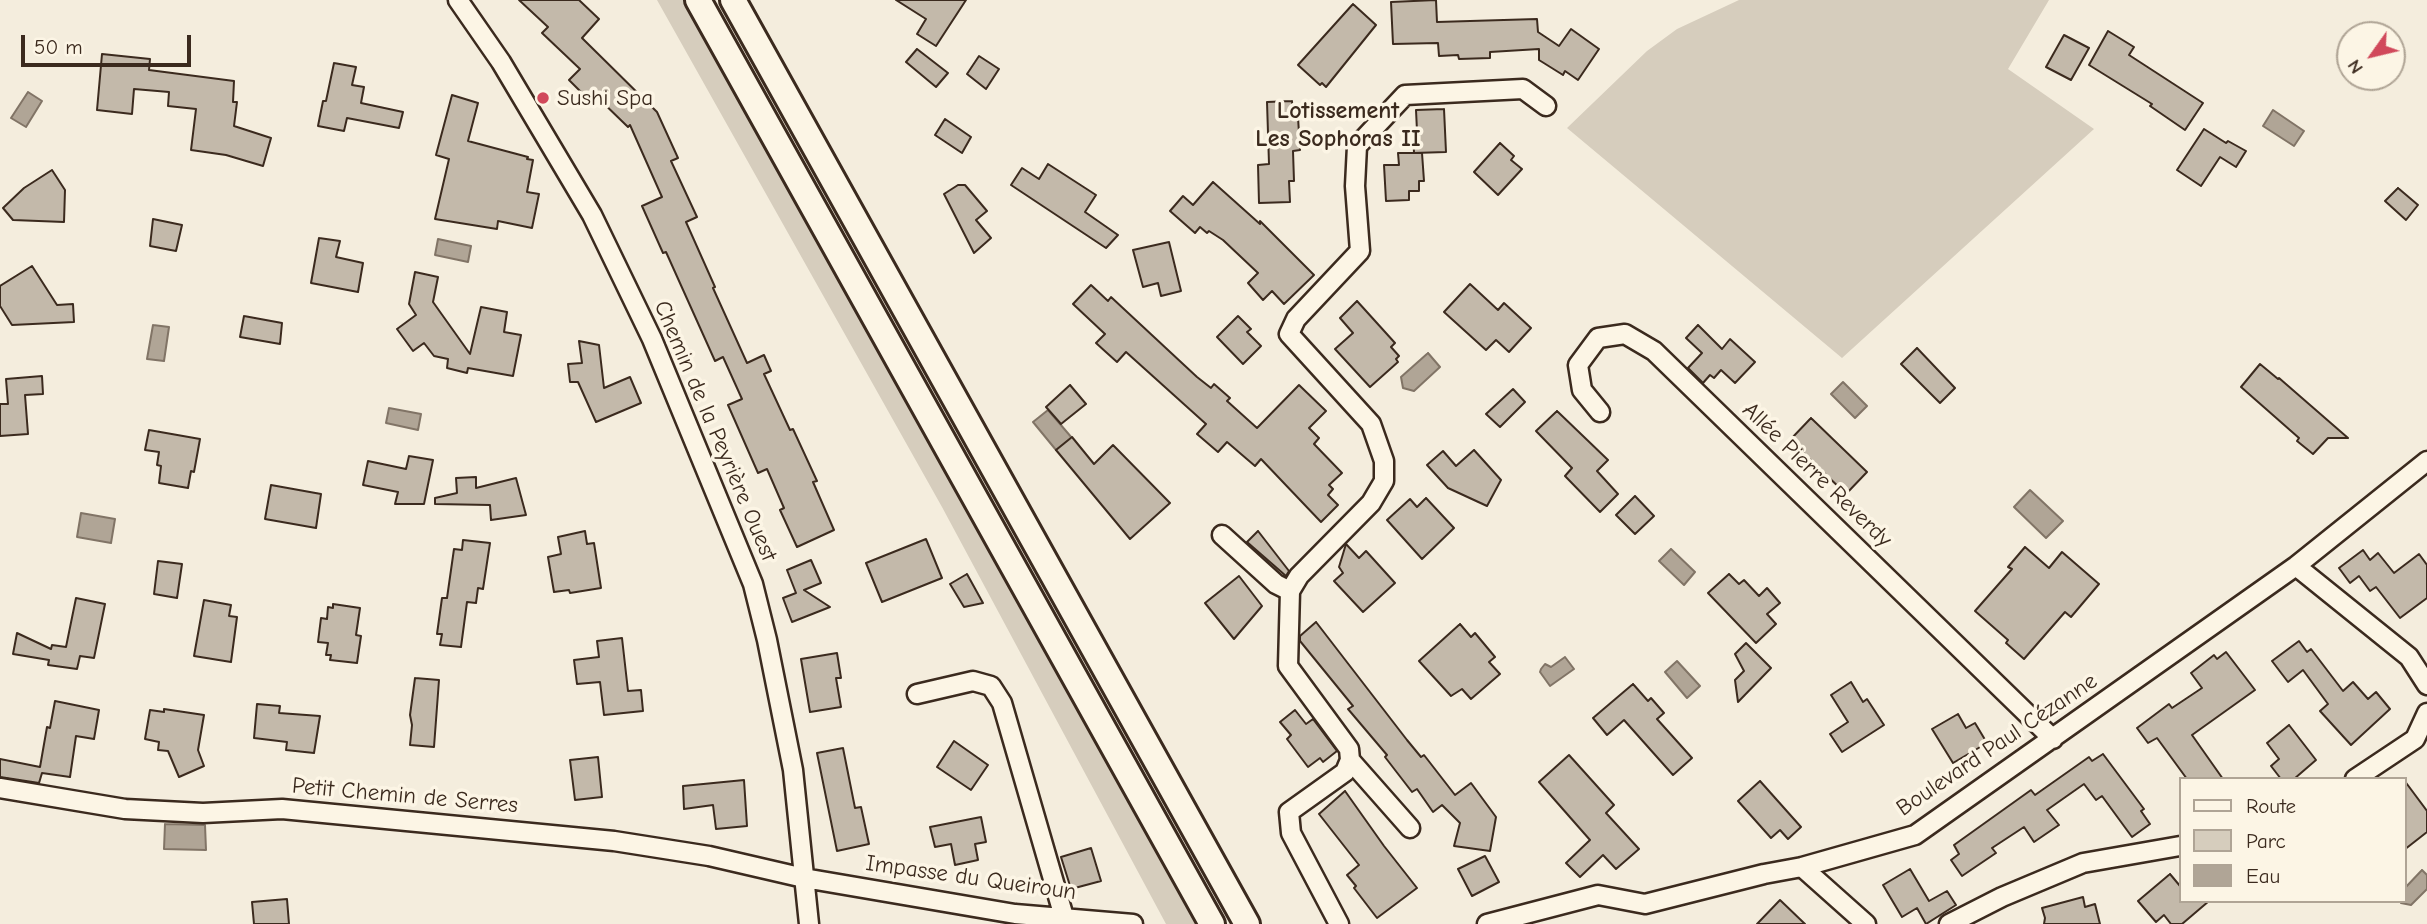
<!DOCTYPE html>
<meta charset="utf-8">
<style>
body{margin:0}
#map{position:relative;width:2427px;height:924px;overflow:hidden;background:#f4eddd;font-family:"Comic Neue",sans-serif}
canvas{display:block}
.legend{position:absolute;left:2179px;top:777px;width:228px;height:126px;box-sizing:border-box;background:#fcf5e5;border:2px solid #afa495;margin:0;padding:9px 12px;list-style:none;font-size:21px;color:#3b2a1e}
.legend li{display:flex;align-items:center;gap:14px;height:35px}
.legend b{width:35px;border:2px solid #afa495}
.north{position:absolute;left:2336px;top:21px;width:70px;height:70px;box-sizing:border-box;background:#fcf5e5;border:2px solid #afa495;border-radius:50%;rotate:236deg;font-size:19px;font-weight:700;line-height:28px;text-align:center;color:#3b2a1e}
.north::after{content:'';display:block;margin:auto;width:24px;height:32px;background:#d1495b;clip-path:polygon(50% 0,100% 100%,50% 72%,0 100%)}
.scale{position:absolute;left:21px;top:35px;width:170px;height:32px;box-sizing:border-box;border:4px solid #3b2a1e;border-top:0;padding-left:9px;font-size:21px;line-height:24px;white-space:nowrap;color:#3b2a1e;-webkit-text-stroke:5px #fcf5e5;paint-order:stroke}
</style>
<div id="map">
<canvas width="2427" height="924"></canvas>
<ul class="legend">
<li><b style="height:9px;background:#fcf5e5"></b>Route</li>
<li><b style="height:19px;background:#d6cdbd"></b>Parc</li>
<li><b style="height:19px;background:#b0a596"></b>Eau</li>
</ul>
<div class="north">N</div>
<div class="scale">50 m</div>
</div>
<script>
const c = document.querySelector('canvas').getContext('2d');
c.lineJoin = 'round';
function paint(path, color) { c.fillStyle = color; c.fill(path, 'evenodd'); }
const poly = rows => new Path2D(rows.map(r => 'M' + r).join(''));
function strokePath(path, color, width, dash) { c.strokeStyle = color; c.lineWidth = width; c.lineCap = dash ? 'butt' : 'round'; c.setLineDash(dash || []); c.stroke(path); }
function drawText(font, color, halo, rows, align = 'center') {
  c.font = font + ' "Comic Neue",sans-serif'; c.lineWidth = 7; c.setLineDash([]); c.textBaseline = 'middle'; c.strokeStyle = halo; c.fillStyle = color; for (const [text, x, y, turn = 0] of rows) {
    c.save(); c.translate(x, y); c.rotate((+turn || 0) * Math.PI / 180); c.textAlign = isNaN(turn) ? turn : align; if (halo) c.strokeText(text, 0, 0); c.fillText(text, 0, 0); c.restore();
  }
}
const green = poly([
 [657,0,683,0,1197,924,1166,924,942,507],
 [1739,0,2049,0,2008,69,2094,129,1842,358,1567,128,1647,51,1677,29]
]);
const water = poly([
 [28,92,42,101,26,127,11,118,28,92],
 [2273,110,2304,131,2294,146,2263,126,2273,110],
 [438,239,471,246,468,262,435,255,438,239],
 [153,325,169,327,164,361,147,359,153,325],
 [1428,353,1440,367,1414,391,1403,388,1401,377,1428,353],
 [1843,382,1867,406,1855,418,1831,394,1843,382],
 [389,408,421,414,418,430,386,423,389,408],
 [1048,410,1072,438,1056,450,1033,422,1048,410],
 [2030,490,2063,521,2046,538,2014,507,2030,490],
 [81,513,115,519,111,543,77,537,81,513],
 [1671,549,1695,572,1684,585,1659,561,1671,549],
 [1565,657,1574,669,1550,686,1540,672,1541,669,1545,664,1551,667,1565,657],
 [1677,661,1700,686,1687,698,1665,672,1677,661],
 [165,824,205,825,206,850,164,849,165,824],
 [2422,870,2427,875,2427,889,2411,905,2401,903,2401,901,2404,901,2404,889,2422,870]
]);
const building = poly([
 [519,0,579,0,599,19,582,38,657,112,678,158,671,161,697,217,686,222,715,287,713,288,747,363,764,355,771,371,764,374,790,430,793,429,817,481,813,482,834,530,797,547,780,510,784,508,767,469,758,473,728,405,742,399,723,357,715,361,666,252,663,253,642,206,662,197,630,125,628,127,595,95,590,101,569,80,580,69,542,33,548,27,519,0],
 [896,0,966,0,936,46,917,34,926,19,896,0],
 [1436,0,1437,22,1537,19,1538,32,1559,46,1571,29,1599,49,1578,80,1565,71,1563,75,1539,60,1539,49,1490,52,1490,58,1459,59,1458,55,1439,56,1438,43,1393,44,1391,2,1436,0],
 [1353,4,1376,25,1326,87,1322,83,1320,85,1298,65,1353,4],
 [2108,31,2134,47,2129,55,2203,103,2185,130,2150,106,2152,104,2089,65,2108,31],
 [2064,35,2089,48,2071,80,2046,67,2064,35],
 [917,49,948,73,936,87,906,62,917,49],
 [102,54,150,59,149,70,234,81,233,102,237,102,234,126,271,138,263,166,226,155,191,150,196,109,168,106,169,92,134,89,132,114,97,110,102,54],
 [979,56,999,69,986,89,967,74,979,56],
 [334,63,356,67,352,85,364,87,361,103,403,112,399,128,347,118,344,131,318,126,323,101,326,101,334,63],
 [452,95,478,103,468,141,528,157,527,159,533,160,527,192,539,194,532,228,498,221,497,229,435,219,449,159,436,155,452,95],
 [1292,101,1293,117,1298,117,1300,150,1293,151,1294,181,1289,181,1290,202,1259,203,1258,165,1269,164,1267,102,1292,101],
 [1444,109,1446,152,1414,153,1413,131,1417,131,1416,110,1444,109],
 [945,119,971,137,962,153,935,135,945,119],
 [2204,129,2226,143,2228,141,2246,151,2236,167,2220,157,2201,186,2177,170,2204,129],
 [1500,143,1514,156,1511,160,1522,169,1498,195,1474,172,1500,143],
 [1398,153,1422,153,1424,181,1419,181,1419,191,1409,191,1409,200,1386,201,1384,165,1399,165,1398,153],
 [1048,164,1096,195,1085,212,1118,235,1106,248,1011,185,1022,168,1039,179,1048,164],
 [52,170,65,190,64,222,13,220,3,208,24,188,52,170],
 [1213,182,1260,224,1260,221,1314,275,1284,304,1272,291,1263,300,1248,283,1258,273,1223,240,1209,231,1207,233,1200,227,1195,233,1170,211,1183,196,1193,205,1213,182],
 [958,185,965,185,987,211,976,220,991,238,974,253,944,194,958,185],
 [2398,188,2418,205,2406,220,2385,201,2398,188],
 [153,219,182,225,176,251,150,246,153,219],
 [319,238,340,241,336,257,363,263,358,292,311,283,319,238],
 [1169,242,1181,291,1161,296,1158,283,1143,287,1133,250,1169,242],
 [32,266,57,305,73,304,74,322,12,325,0,306,0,286,32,266],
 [415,272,438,277,433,302,470,354,481,307,507,312,504,332,521,335,513,376,468,368,467,373,447,368,448,359,434,356,424,343,413,351,397,329,416,315,409,304,415,272],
 [1470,284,1498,310,1504,303,1531,328,1509,352,1496,340,1486,350,1444,312,1470,284],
 [1091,285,1108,301,1111,297,1197,377,1211,388,1214,384,1230,398,1227,401,1257,428,1299,385,1326,411,1309,428,1319,438,1314,444,1342,473,1329,485,1333,489,1328,495,1338,505,1321,522,1261,459,1255,466,1227,442,1218,452,1197,434,1206,424,1126,352,1117,362,1107,353,1096,343,1105,334,1073,304,1091,285],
 [1357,301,1395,343,1391,347,1399,356,1396,359,1398,362,1370,387,1335,349,1353,333,1340,318,1357,301],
 [244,316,282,323,280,344,240,337,244,316],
 [1238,316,1251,329,1247,332,1261,346,1243,364,1217,337,1238,316],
 [1698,325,1722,349,1730,339,1755,362,1735,383,1721,370,1714,378,1710,375,1703,383,1688,368,1702,353,1686,338,1698,325],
 [579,341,599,345,604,388,630,377,641,403,596,422,578,382,570,382,568,364,582,363,579,341],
 [1917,348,1955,388,1940,403,1901,364,1917,348],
 [2260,364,2278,379,2279,378,2348,438,2328,438,2313,454,2297,441,2299,438,2241,387,2260,364],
 [42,376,43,394,25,395,28,434,0,436,0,404,8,404,6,379,42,376],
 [1070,385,1086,404,1061,424,1046,407,1070,385],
 [1513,389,1525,402,1500,427,1486,414,1513,389],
 [1557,411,1608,460,1597,471,1618,494,1600,512,1565,476,1572,468,1536,431,1557,411],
 [1811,418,1867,472,1846,494,1790,440,1811,418],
 [149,430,200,439,194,472,191,471,188,488,159,483,161,466,157,465,159,452,145,450,149,430],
 [1072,437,1094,464,1113,445,1170,503,1130,539,1056,450,1072,437],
 [1474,450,1501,480,1487,506,1448,488,1427,465,1443,451,1456,466,1474,450],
 [409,456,433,460,424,504,395,504,398,492,363,485,368,461,406,469,409,456],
 [476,477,476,488,516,478,526,515,491,520,490,505,435,504,435,498,457,493,456,478,476,477],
 [271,485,321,494,316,528,265,519,271,485],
 [1635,496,1654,516,1635,534,1616,515,1635,496],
 [1426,498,1454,528,1422,559,1387,520,1410,499,1417,507,1426,498],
 [585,531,587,544,594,543,601,588,570,593,569,590,554,592,548,557,561,554,558,537,585,531],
 [1258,531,1289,571,1286,576,1247,542,1258,531],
 [926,539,942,578,882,602,866,563,926,539],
 [463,540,490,543,483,589,478,588,476,603,467,602,461,647,440,645,442,634,437,634,442,598,447,598,454,549,462,550,463,540],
 [1346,544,1359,558,1366,551,1395,583,1363,612,1334,581,1343,573,1339,567,1346,544],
 [2025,547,2049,568,2062,552,2099,584,2071,617,2065,612,2024,659,2006,643,2008,640,1975,611,2012,569,2008,567,2025,547],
 [2363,550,2370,560,2378,553,2394,573,2419,554,2427,565,2427,598,2400,618,2376,587,2370,591,2359,576,2350,583,2339,568,2363,550],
 [811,560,821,583,804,590,830,607,792,622,783,598,796,593,787,570,811,560],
 [158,561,182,564,177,598,154,594,158,561],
 [967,574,983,603,964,607,950,584,967,574],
 [1729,574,1739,584,1744,580,1759,596,1767,588,1780,603,1767,614,1776,624,1756,643,1708,593,1729,574],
 [1239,576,1262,606,1234,639,1205,603,1239,576],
 [76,598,105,604,94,658,80,656,77,669,48,665,49,660,13,654,17,633,51,649,52,645,66,647,76,598],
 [204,600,231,605,229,616,237,617,231,662,194,656,204,600],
 [333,604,360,608,356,635,361,636,357,663,330,660,331,655,326,655,328,643,318,642,321,618,327,619,328,607,333,608,333,604],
 [1316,622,1407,740,1421,757,1424,755,1455,795,1471,783,1496,817,1490,851,1454,846,1460,823,1442,805,1433,812,1417,789,1412,792,1385,757,1387,755,1348,709,1353,706,1300,641,1300,636,1316,622],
 [1460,624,1471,637,1475,633,1495,657,1489,662,1500,674,1471,699,1462,689,1451,696,1419,661,1460,624],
 [622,638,628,691,641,690,643,711,604,715,600,682,577,684,574,660,599,657,597,641,622,638],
 [2299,641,2307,652,2311,649,2343,691,2353,682,2368,699,2376,692,2390,709,2351,745,2320,711,2328,704,2303,670,2288,682,2272,661,2299,641],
 [1746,643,1771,668,1738,702,1735,680,1744,671,1735,654,1746,643],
 [2226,652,2255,690,2192,735,2223,779,2187,779,2157,738,2148,743,2137,728,2169,704,2172,708,2202,688,2191,673,2214,655,2217,659,2226,652],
 [837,653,841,678,836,678,841,707,810,712,801,659,837,653],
 [415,678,439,680,434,747,410,745,412,725,410,715,415,678],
 [1851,682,1863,702,1867,699,1884,725,1842,752,1830,734,1848,722,1831,695,1851,682],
 [1633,684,1648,701,1651,698,1664,713,1657,719,1692,758,1673,775,1624,720,1607,735,1593,718,1633,684],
 [55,701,99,710,94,739,76,736,70,777,42,773,39,783,0,777,0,759,40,767,47,727,50,728,55,701],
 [257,704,280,706,279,713,320,716,314,753,286,750,287,742,254,738,257,704],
 [164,709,204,715,198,750,204,766,179,777,168,751,158,750,159,742,145,739,150,710,164,712,164,709],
 [1295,710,1306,724,1313,719,1337,751,1323,762,1320,758,1308,767,1287,739,1291,735,1280,722,1295,710],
 [1958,714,1966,728,1975,723,1987,743,1953,763,1932,729,1958,714],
 [2289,725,2316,760,2294,779,2281,779,2271,766,2279,759,2267,743,2289,725],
 [954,741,988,765,971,790,937,767,954,741],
 [843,748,855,808,861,807,869,844,837,851,817,753,843,748],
 [2103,754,2144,809,2141,811,2150,824,2132,837,2102,796,2096,800,2084,784,2047,810,2059,825,2034,842,2024,827,1992,848,1996,853,1962,876,1951,860,1959,854,1954,845,2031,790,2035,795,2089,757,2092,761,2103,754],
 [1569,755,1614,805,1606,813,1639,849,1616,869,1603,855,1580,877,1566,863,1590,840,1539,782,1569,755],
 [598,757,602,797,575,800,570,760,598,757],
 [744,780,747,826,716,829,713,805,684,809,683,786,744,780],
 [2404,780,2427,811,2427,832,2404,850,2404,780],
 [1760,781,1801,827,1788,839,1780,830,1771,838,1738,801,1760,781],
 [1345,791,1384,846,1417,888,1377,918,1354,888,1356,886,1347,875,1359,865,1319,814,1345,791],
 [981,817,986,842,975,844,978,860,955,865,951,844,935,847,930,827,981,817],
 [1091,848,1101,881,1071,889,1061,857,1091,848],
 [1485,856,1499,882,1472,896,1458,869,1485,856],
 [1910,869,1929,901,1947,891,1956,905,1926,924,1917,908,1902,917,1883,885,1910,869],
 [2170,874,2180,886,2180,901,2209,901,2182,924,2171,924,2164,915,2156,922,2138,901,2170,874],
 [2083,897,2085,907,2095,904,2100,924,2044,924,2045,918,2042,908,2083,897],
 [287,899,289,924,254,924,252,902,287,899],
 [1780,900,1805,924,1757,924,1780,900]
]);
const street = poly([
 [458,0,501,62,592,215,652,339,753,584,767,640,793,770,809,924],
 [1600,412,1582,390,1578,365,1598,338,1625,334,1654,351,2053,739],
 [1222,535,1276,584,1290,591],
 [2296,566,2409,657,2427,685],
 [917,694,973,681,991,686,1002,703,1064,917],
 [1350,760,1410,828],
 [2355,779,2415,739,2427,713],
 [0,788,125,809,203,813,282,809,614,841,709,856,804,878,1015,914,1133,924],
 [1802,867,1866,924],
 [1339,924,1291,833,1289,812,1345,772,1350,760,1349,749,1288,666,1290,591,1299,576,1371,503,1384,481,1384,461,1371,424,1289,334,1296,319,1360,251,1355,186,1357,146,1405,95,1523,89,1546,106],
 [1487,924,1598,895,1645,904,1764,874,1802,867,1915,835,2296,566,2427,461],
 [1949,924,2002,897,2083,863,2180,846]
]);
const secondary = poly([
 [698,0,1212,924],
 [733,0,1247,924]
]);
const markers = [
 [543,98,7,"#d1495b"]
];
const poiNames = [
 ["Sushi Spa",557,98]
];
const streetNames = [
 ["Chemin de la Peyrière Ouest",715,431,67],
 ["Allée Pierre Reverdy",1817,475,44],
 ["Boulevard Paul Cézanne",1997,745,-34],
 ["Petit Chemin de Serres",405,796,5],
 ["Impasse du Queiroun",971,878,8]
];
const neighbourhoodNames = [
 ["Lotissement",1338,111],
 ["Les Sophoras II",1338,139]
];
paint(green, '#d6cdbd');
paint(water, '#b0a596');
strokePath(water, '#817466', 2);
paint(building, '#c3b9aa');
strokePath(building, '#3b2a1e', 2);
strokePath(street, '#3b2a1e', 23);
strokePath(secondary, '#3b2a1e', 30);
strokePath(street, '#fcf5e5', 18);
strokePath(secondary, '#fcf5e5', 24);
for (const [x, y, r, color] of markers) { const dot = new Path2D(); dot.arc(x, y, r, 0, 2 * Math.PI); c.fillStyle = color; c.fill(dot); strokePath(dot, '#fcf5e5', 2.5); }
drawText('23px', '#3b2a1e', '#fcf5e5', poiNames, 'left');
drawText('23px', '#3b2a1e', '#fcf5e5', streetNames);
drawText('bold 24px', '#3b2a1e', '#fcf5e5', neighbourhoodNames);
</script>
